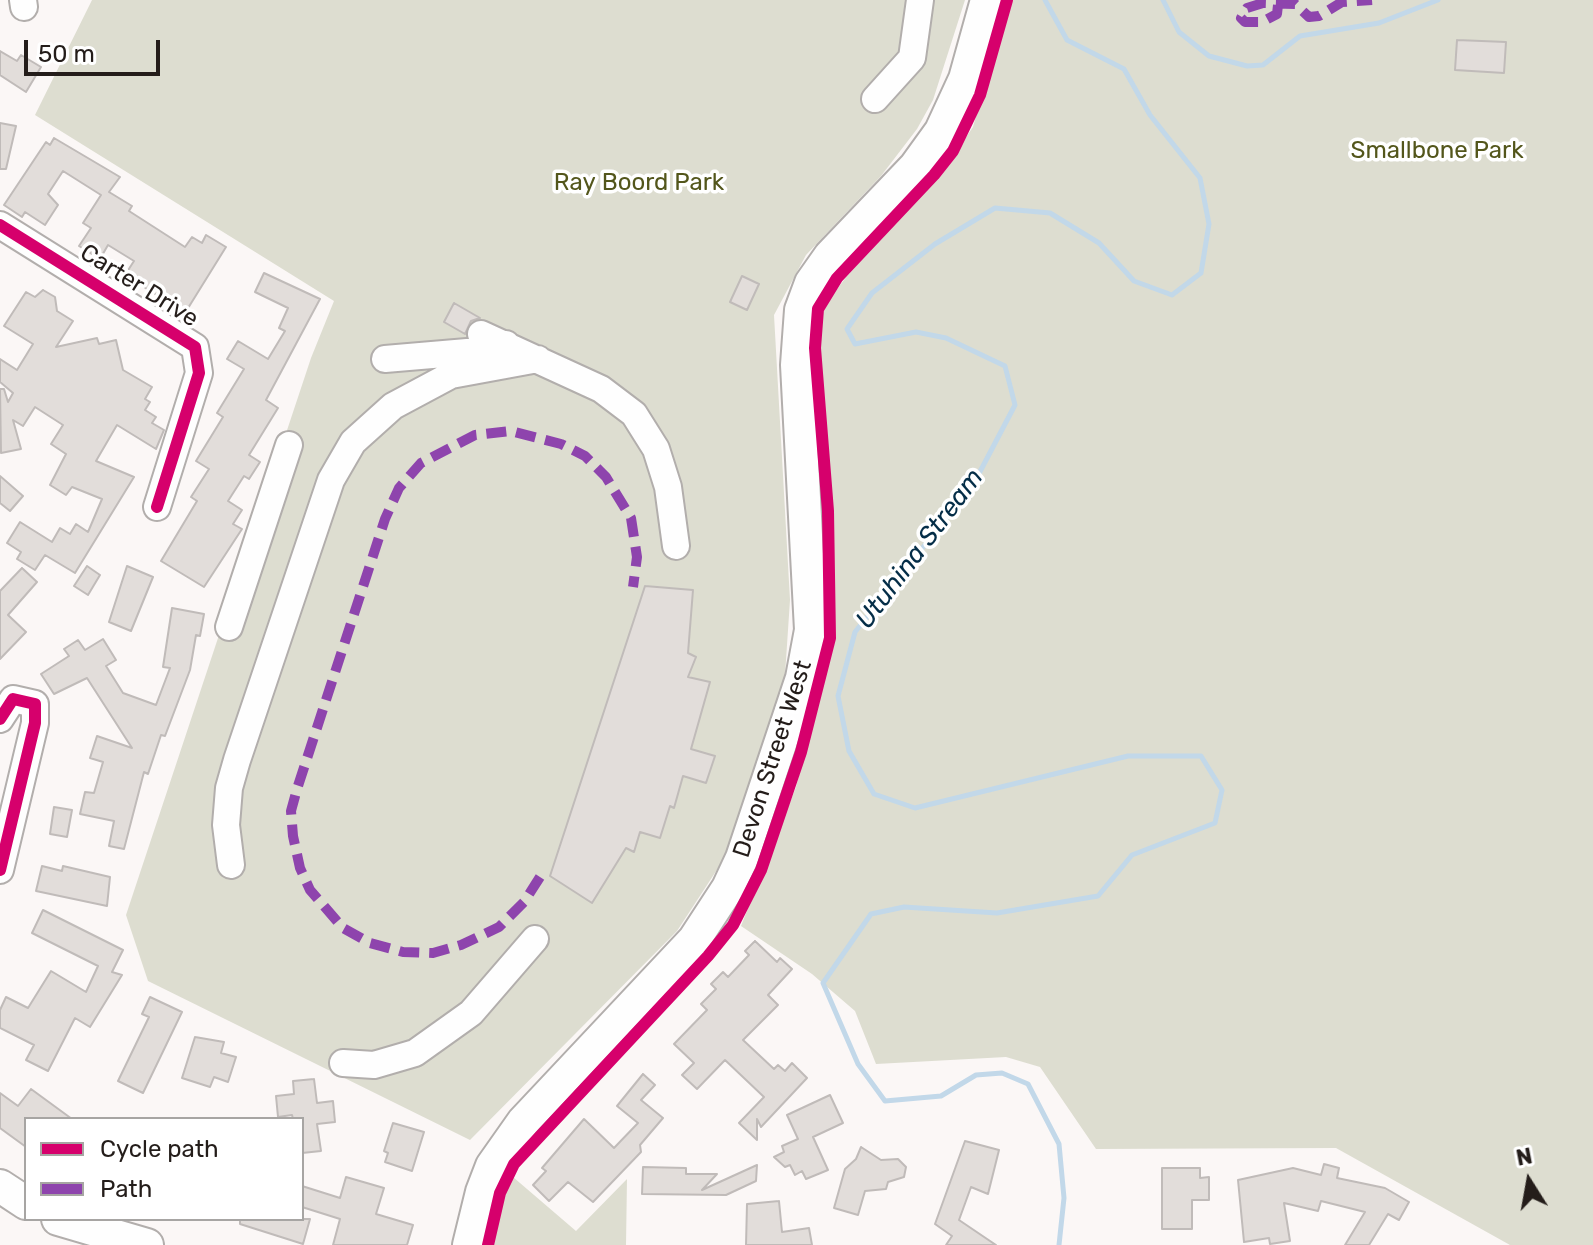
<!DOCTYPE html>
<style>
body{margin:0}
#map{position:relative;width:1593px;height:1245px;overflow:hidden;background:#fbf7f6;font-family:Rubik,sans-serif}
canvas{display:block}
.legend{position:absolute;left:24px;top:1117px;width:280px;height:104px;box-sizing:border-box;background:#fff;border:2px solid #a7a5a3;margin:0;padding:10px 14px;list-style:none;font-size:24px;color:#241d1a}
.legend li{display:flex;align-items:center;gap:16px;height:40px}
.legend b{width:40px;border:2px solid #a7a5a3}
.north{position:absolute;left:1489px;top:1141px;width:80px;height:80px;-webkit-text-stroke:6px #fff;paint-order:stroke;rotate:349deg;font-size:22px;font-weight:700;line-height:32px;text-align:center;color:#241d1a}
.north::after{content:'';display:block;margin:auto;width:28px;height:36px;background:#241d1a;clip-path:polygon(50% 0,100% 100%,50% 72%,0 100%)}
.scale{position:absolute;left:24px;top:40px;width:136px;height:36px;box-sizing:border-box;border:4px solid #241d1a;border-top:0;padding-left:10px;font-size:24px;line-height:28px;white-space:nowrap;color:#241d1a;-webkit-text-stroke:6px #fff;paint-order:stroke}
</style>
<div id="map">
<canvas width="1593" height="1245"></canvas>
<ul class="legend">
<li><b style="height:10px;background:#d6006c"></b>Cycle path</li>
<li><b style="height:10px;background:#8e44ad"></b>Path</li>
</ul>
<div class="north">N</div>
<div class="scale">50 m</div>
</div>
<script>
const c = document.querySelector('canvas').getContext('2d');
c.lineJoin = 'round';
function paint(path, color) { c.fillStyle = color; c.fill(path, 'evenodd'); }
const poly = rows => new Path2D(rows.map(r => 'M' + r).join(''));
function strokePath(path, color, width, dash) { c.strokeStyle = color; c.lineWidth = width; c.lineCap = dash ? 'butt' : 'round'; c.setLineDash(dash || []); c.stroke(path); }
function drawText(font, color, halo, rows, align = 'center') {
  c.font = font + ' Rubik,sans-serif'; c.lineWidth = 7; c.setLineDash([]); c.textBaseline = 'middle'; c.strokeStyle = halo; c.fillStyle = color; for (const [text, x, y, turn = 0] of rows) {
    c.save(); c.translate(x, y); c.rotate((+turn || 0) * Math.PI / 180); c.textAlign = isNaN(turn) ? turn : align; if (halo) c.strokeText(text, 0, 0); c.fillText(text, 0, 0); c.restore();
  }
}
const green = poly([
 [92,0,965,0,933,100,917,129,881,176,806,255,774,315,790,600,785,675,724,859,677,931,470,1140,148,981,126,915,311,358,334,301,35,115],
 [1009,0,1593,0,1593,1245,1510,1245,1336,1148,1096,1149,1040,1067,1006,1057,876,1064,855,1011,812,974,741,926,796,787,833,646,832,536,818,330,825,305,847,276,940,175,973,127],
 [513,1177,576,1231,627,1179,626,1245,492,1245,505,1189]
]);
const stream = poly([
 [1045,0,1067,40,1124,69,1150,115,1200,178,1209,224,1201,273,1172,295,1134,281,1099,243,1050,213,995,208,935,244,872,293,847,329,855,344,916,332,946,338,1005,366,1015,405,973,485,855,632,838,696,849,751,874,794,915,808,1128,756,1201,756,1222,790,1215,823,1132,855,1098,896,997,913,904,907,871,914,823,983,858,1064,885,1101,941,1096,976,1075,1002,1073,1028,1084,1059,1144,1064,1198,1059,1245],
 [1163,0,1179,32,1209,56,1247,66,1263,65,1300,36,1379,23,1438,0]
]);
const building = poly([
 [1457,40,1506,42,1504,73,1455,70,1457,40],
 [0,51,17,61,21,55,41,67,26,92,0,75,0,51],
 [0,123,16,126,6,169,0,169,0,123],
 [54,138,120,177,109,192,132,206,129,211,185,247,192,237,202,243,206,235,226,247,185,313,125,275,134,261,108,245,100,259,79,246,91,228,83,223,101,195,63,171,48,194,58,205,45,225,25,212,22,217,4,205,46,142,50,145,54,138],
 [264,273,320,299,266,400,278,408,249,455,260,462,249,479,244,476,228,501,242,510,233,524,242,529,204,587,161,561,197,501,191,497,209,469,196,461,223,417,217,413,244,369,227,359,238,341,268,359,285,331,279,328,288,308,255,292,264,273],
 [742,276,759,284,747,310,730,302,742,276],
 [43,290,55,297,57,311,73,321,56,347,97,338,99,344,116,340,123,370,152,387,145,399,150,402,145,410,156,417,152,423,164,430,156,449,117,425,96,461,134,477,75,573,45,555,35,570,17,559,21,552,7,543,20,522,52,542,60,528,70,534,76,524,88,532,102,499,72,487,66,495,50,485,66,454,51,444,63,425,35,407,23,426,13,420,21,449,1,453,0,389,4,389,8,402,13,393,0,382,0,359,17,370,33,344,4,326,26,292,35,297,43,290],
 [454,303,480,318,471,321,465,334,444,322,454,303],
 [0,476,23,496,10,511,0,503,0,476],
 [87,566,100,575,88,595,74,586,87,566],
 [127,566,153,577,131,631,109,622,127,566],
 [22,568,37,582,8,615,26,632,0,659,0,591,22,568],
 [645,586,693,590,688,653,696,657,688,677,710,682,691,749,715,756,706,783,683,776,674,808,670,806,660,838,640,832,634,852,626,848,592,903,550,876,645,586],
 [172,608,204,614,200,636,196,635,190,670,165,736,161,735,148,774,144,772,124,849,109,846,114,821,80,814,85,792,94,793,103,762,90,758,97,736,132,748,87,678,54,694,41,674,69,656,64,649,78,640,85,650,103,639,116,660,106,666,123,693,156,705,170,668,163,667,172,608],
 [54,807,72,810,67,837,50,834,54,807],
 [42,866,62,871,63,866,110,877,107,906,36,891,42,866],
 [43,910,123,950,112,972,122,975,90,1027,75,1018,48,1071,26,1060,34,1045,0,1028,0,1010,6,997,28,1008,51,971,86,992,98,966,32,933,43,910],
 [755,941,777,962,780,958,792,969,768,995,778,1005,743,1040,774,1069,778,1065,785,1071,792,1063,807,1078,761,1127,757,1119,757,1140,739,1123,764,1097,725,1060,697,1089,682,1075,694,1063,674,1044,707,1010,701,1004,716,989,711,984,723,972,728,977,749,955,745,951,755,941],
 [150,997,182,1012,143,1093,118,1081,149,1017,142,1014,150,997],
 [195,1037,224,1042,221,1053,236,1057,228,1082,214,1077,210,1087,182,1078,195,1037],
 [643,1074,655,1085,641,1100,663,1118,640,1145,641,1152,593,1202,568,1182,549,1201,533,1185,546,1171,542,1168,584,1119,614,1148,638,1123,617,1106,643,1074],
 [314,1079,317,1103,333,1101,335,1122,317,1124,321,1151,302,1153,302,1119,293,1119,292,1115,278,1117,276,1096,294,1094,293,1081,314,1079],
 [31,1089,72,1119,26,1119,26,1147,0,1128,0,1093,18,1106,31,1089],
 [830,1095,843,1123,813,1137,828,1170,806,1179,802,1171,795,1175,790,1165,785,1167,774,1157,784,1152,782,1146,798,1139,787,1115,830,1095],
 [393,1123,424,1132,412,1171,385,1162,388,1153,384,1151,393,1123],
 [965,1141,999,1150,988,1194,971,1187,959,1220,996,1245,946,1245,952,1236,935,1224,965,1141],
 [861,1147,881,1160,898,1159,906,1167,904,1177,888,1182,886,1189,865,1191,858,1215,834,1208,845,1169,856,1159,861,1147],
 [1324,1164,1339,1168,1337,1178,1385,1188,1409,1202,1399,1220,1388,1214,1369,1245,1345,1245,1365,1212,1321,1201,1318,1211,1284,1203,1290,1241,1270,1244,1269,1238,1244,1242,1238,1180,1293,1168,1321,1175,1324,1164],
 [757,1165,756,1181,726,1195,642,1194,643,1167,686,1168,686,1174,717,1174,702,1190,757,1165],
 [1162,1168,1200,1168,1200,1178,1209,1177,1209,1200,1192,1200,1192,1229,1162,1229,1162,1168],
 [346,1177,384,1188,376,1214,413,1225,407,1245,333,1245,340,1219,302,1207,302,1186,340,1198,346,1177],
 [779,1201,782,1232,809,1228,812,1245,746,1245,747,1204,779,1201],
 [240,1219,310,1219,303,1244,240,1224,240,1219]
]);
const minor = poly([
 [23,0,24,7],
 [875,99,912,58,920,0],
 [0,225,195,347,199,373,157,507],
 [481,334,601,389,634,414,656,449,668,487,676,546],
 [385,359,479,351,506,344],
 [229,627,289,445],
 [0,719,13,699,35,704,35,723,0,870],
 [231,865,226,825,229,788,237,760,331,480,353,442,393,406,451,375,538,359],
 [343,1063,374,1065,415,1053,471,1013,535,939]
]);
const major = poly([
 [0,1186,26,1203],
 [58,1219,147,1245],
 [469,1245,482,1192,492,1166,523,1122,694,940,728,888,742,858,802,678,811,630,797,365,801,310,811,283,830,256,915,167,941,131,965,79,987,0]
]);
const quiet = poly([
 [1278,5,1277,14,1262,22,1245,22,1241,18,1247,8,1263,3,1295,4,1309,17,1319,16,1342,2,1372,0],
 [540,877,524,902,499,927,461,945,433,953,403,952,370,943,343,928,310,890,300,868,293,836,291,811,297,789,385,519,399,488,421,463,475,435,511,431,561,444,585,456,606,477,631,518,637,557,633,587]
]);
const cycleway = poly([
 [0,225,195,347,199,373,157,507],
 [0,719,13,699,35,704,35,723,0,870],
 [488,1245,500,1193,514,1164,708,956,733,925,761,870,801,752,830,638,828,511,815,348,818,309,837,278,934,175,953,151,980,95,1007,0]
]);
const parkNames = [
 ["Smallbone Park",1437,151],
 ["Ray Boord Park",639,183]
];
const streetNames = [
 ["Carter Drive",139,286,32],
 ["Devon Street West",773,759,-72]
];
const waterNames = [
 ["Utuhina Stream",920,549,-53]
];
paint(green, '#ddddd0');
strokePath(stream, '#c2d8e9', 5);
paint(building, '#e2ddda');
strokePath(building, '#c0bbb9', 2);
strokePath(minor, '#b2aeac', 30);
strokePath(major, '#b2aeac', 36);
strokePath(minor, '#fefefe', 26);
strokePath(major, '#fefefe', 32);
strokePath(quiet, '#8e44ad', 10, [20, 10]);
strokePath(cycleway, '#d6006c', 12);
drawText('24px', '#53561b', '#fff', parkNames);
drawText('24px', '#241d1a', '#fff', streetNames);
drawText('italic 26px', '#042d47', '#fff', waterNames);
</script>
